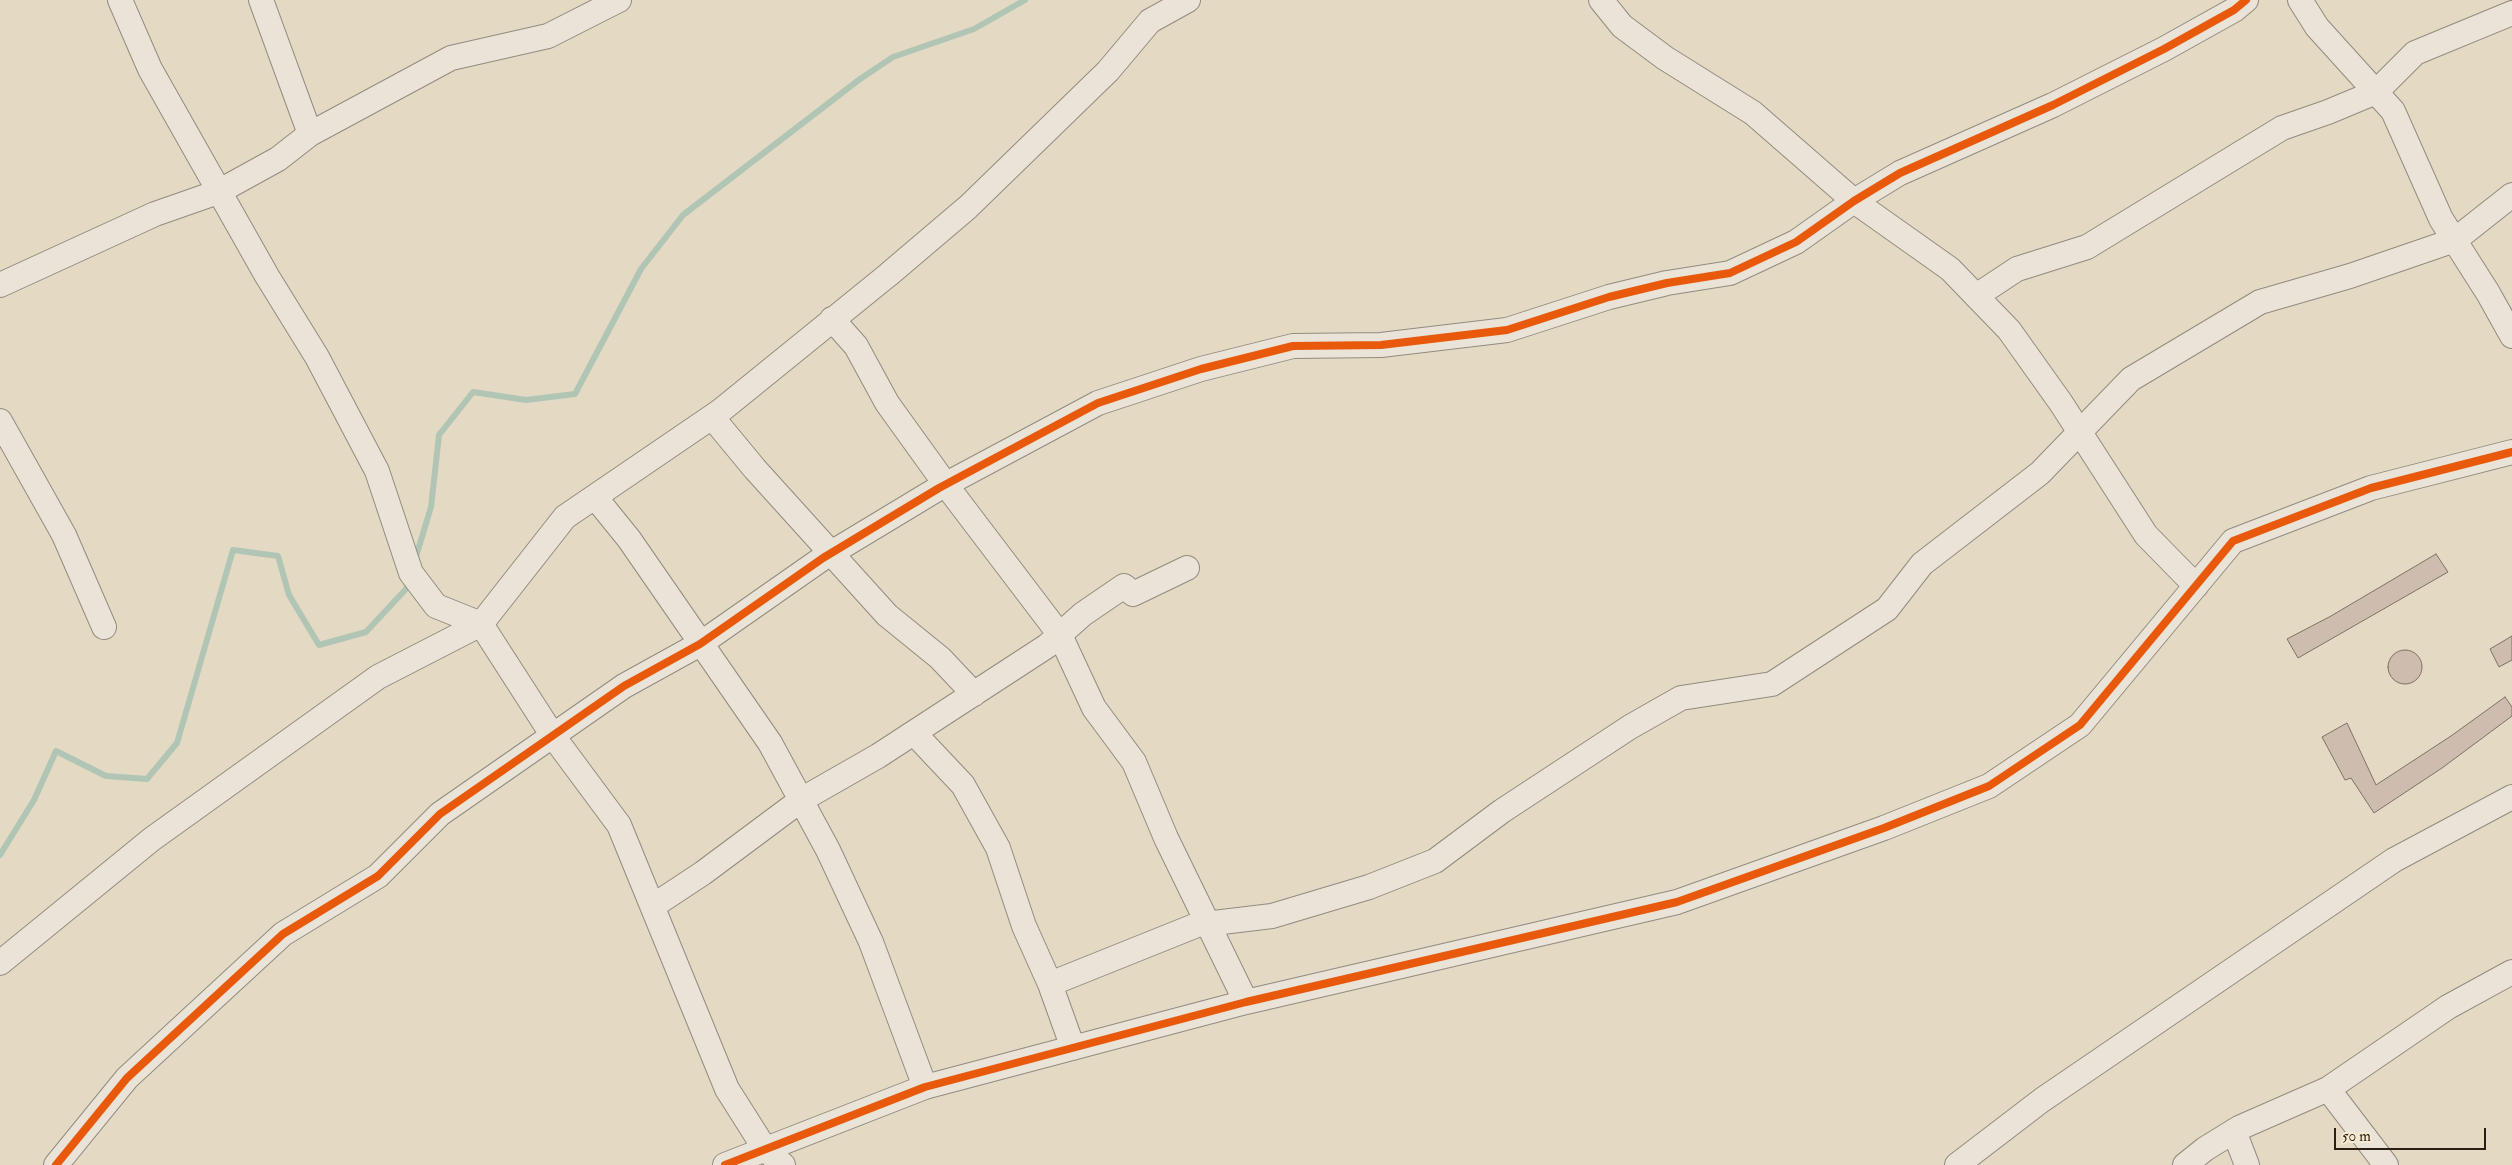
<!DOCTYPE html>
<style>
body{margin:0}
#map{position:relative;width:2512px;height:1165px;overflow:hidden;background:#e4d9c3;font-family:"IM FELL Double Pica",serif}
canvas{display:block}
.scale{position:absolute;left:2334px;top:1128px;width:152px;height:22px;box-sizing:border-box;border:2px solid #2b1d12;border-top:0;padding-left:6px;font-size:15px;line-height:18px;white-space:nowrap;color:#2b1d12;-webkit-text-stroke:4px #f6ead0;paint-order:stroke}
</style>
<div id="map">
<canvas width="2512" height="1165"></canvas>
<div class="scale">50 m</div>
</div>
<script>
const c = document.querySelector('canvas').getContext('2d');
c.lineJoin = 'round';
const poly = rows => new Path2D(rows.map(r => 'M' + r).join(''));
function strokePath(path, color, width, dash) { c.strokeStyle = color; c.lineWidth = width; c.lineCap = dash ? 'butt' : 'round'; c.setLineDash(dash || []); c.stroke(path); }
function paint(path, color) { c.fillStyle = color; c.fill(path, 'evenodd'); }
const stream = poly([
 [415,560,431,507,439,435,473,392,526,400,575,394,641,269,683,215,860,79,893,57,974,29,1025,0],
 [0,855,34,800,56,751,106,776,147,779,177,743,233,550,278,556,289,595,319,645,366,632,406,589,409,579]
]);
const building = poly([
 [2436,554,2448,572,2298,658,2287,639,2331,616,2436,554],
 [2512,636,2512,660,2499,667,2490,649,2512,636],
 '2388 667a17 17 0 1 1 34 0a17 17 0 1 1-34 0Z',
 [2505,697,2512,707,2512,716,2442,768,2374,813,2351,778,2345,780,2322,737,2347,723,2376,785,2451,736,2505,697]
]);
const minor = poly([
 [120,0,150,69,267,276,317,357,377,471,411,573,436,606,481,624,553,736,619,825,727,1089,765,1149,783,1165],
 [261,0,310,134],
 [1601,0,1622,26,1665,58,1753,113,1854,201,1950,269,2009,330,2061,403,2146,535,2196,586],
 [2300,0,2317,27,2393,111,2441,219,2488,293,2512,336],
 [0,285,155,214,218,192,278,159,310,134,451,58,548,36,619,0],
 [1976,296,2017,269,2087,247,2282,128,2328,112,2376,92,2415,53,2512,13],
 [832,319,856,346,887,403,946,485,1060,635,1094,708,1134,762,1166,838,1246,1002],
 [712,417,755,469,887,615,940,658,974,694],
 [0,421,64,535,104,627],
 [595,497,629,539,770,743,828,850,871,942,925,1087],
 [914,733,963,785,998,848,1024,926,1050,984,1073,1048],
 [653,906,703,873,801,800,878,756,1047,646,1083,614,1124,586,1133,594,1187,568],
 [0,963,152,839,378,677,481,624,565,517,719,412,888,275,968,207,1108,71,1150,21,1188,0],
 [1050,984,1197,925,1272,916,1369,887,1435,861,1502,811,1630,727,1681,698,1772,684,1887,609,1922,564,2040,473,2131,379,2260,302,2350,276,2455,240,2512,195],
 [2328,1089,2386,1165],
 [2234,1131,2247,1165],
 [56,1165,127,1078,283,934,378,876,440,814,624,686,700,644,823,558,939,488,1098,403,1201,369,1293,346,1381,345,1507,330,1609,297,1667,283,1730,273,1796,242,1854,201,1900,173,2053,105,2164,49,2234,10,2246,0],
 [725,1165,925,1087,1246,1002,1677,902,1884,828,1989,786,2080,725,2233,541,2371,488,2512,452],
 [1957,1165,2042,1100,2394,860,2512,797],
 [2185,1165,2205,1149,2239,1128,2328,1089,2448,1007,2512,972]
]);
const cycleway = poly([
 [56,1165,127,1078,283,934,378,876,440,814,624,686,700,644,823,558,939,488,1098,403,1201,369,1293,346,1381,345,1507,330,1609,297,1667,283,1730,273,1796,242,1854,201,1900,173,2053,105,2164,49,2234,10,2246,0],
 [725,1165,925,1087,1246,1002,1677,902,1884,828,1989,786,2080,725,2233,541,2371,488,2512,452]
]);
strokePath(stream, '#b1c5b5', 6);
paint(building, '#cebdaf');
strokePath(building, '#7a7266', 1);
strokePath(minor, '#938b7e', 26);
strokePath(minor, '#e9e3d8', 24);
strokePath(cycleway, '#e8590c', 8);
</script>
